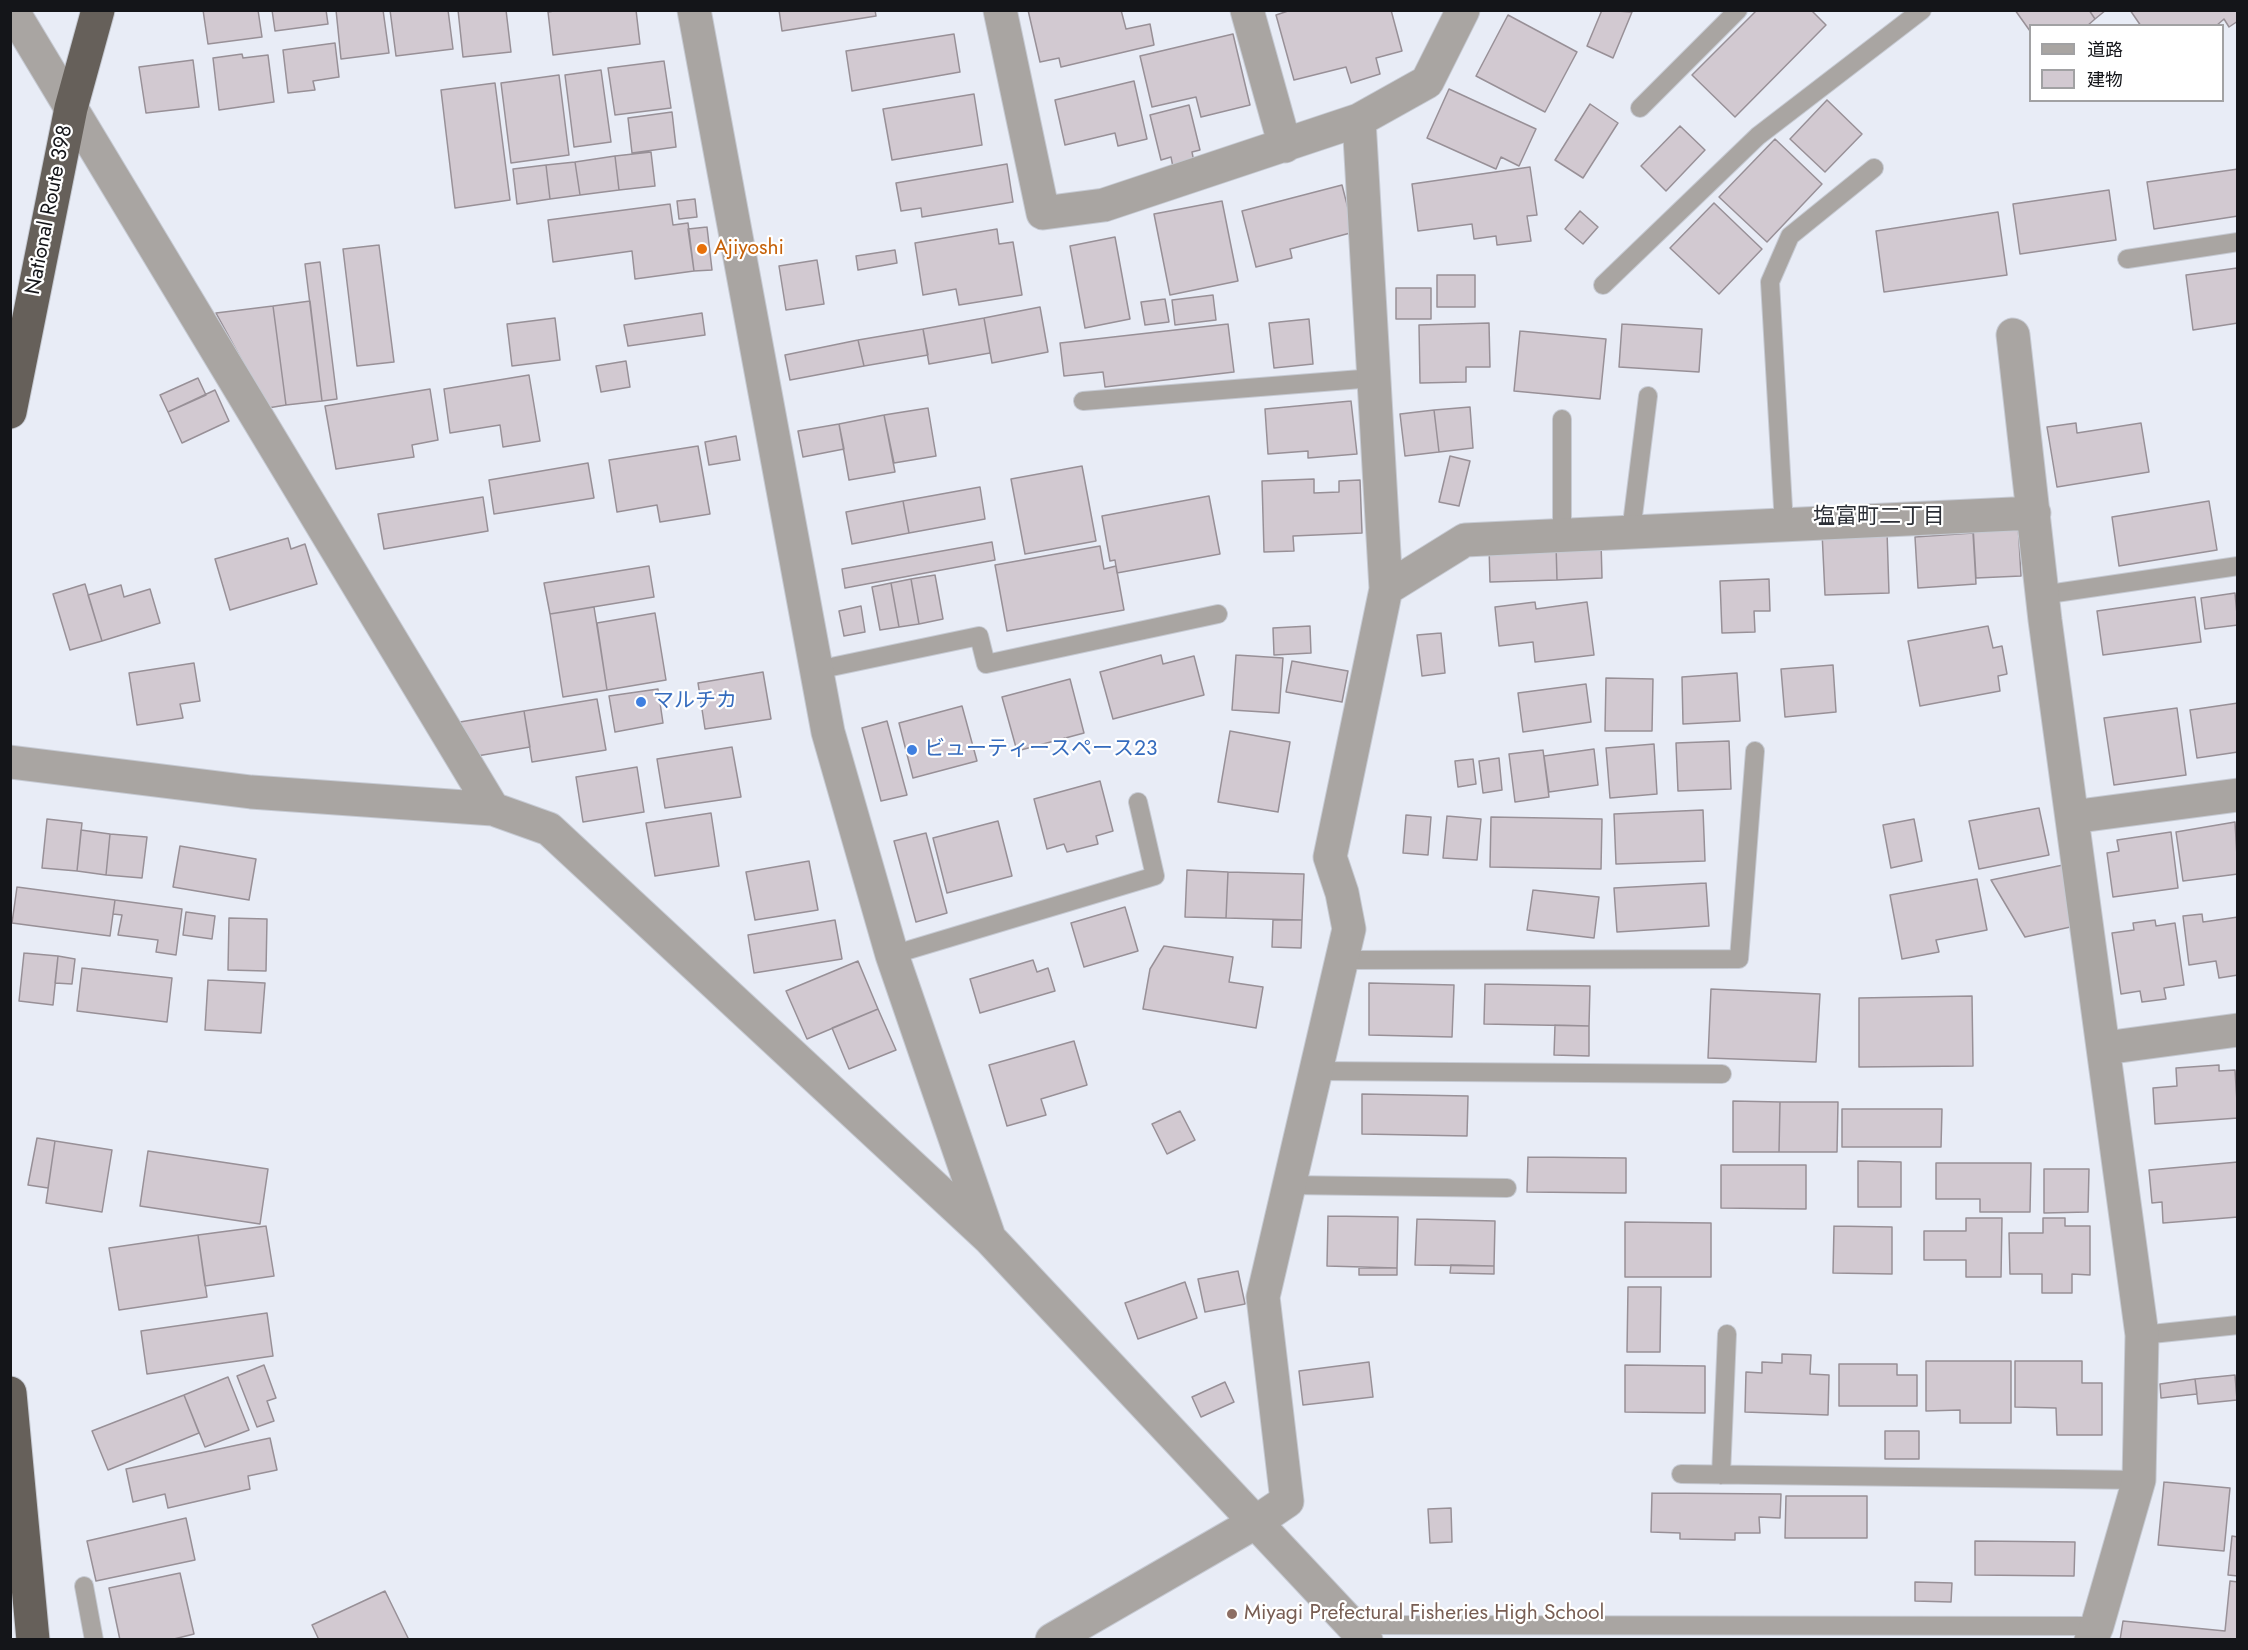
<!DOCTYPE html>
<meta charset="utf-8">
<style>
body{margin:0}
#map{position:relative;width:2248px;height:1650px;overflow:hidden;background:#e8ecf6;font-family:Jost,"Noto Sans JP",sans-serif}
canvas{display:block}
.frame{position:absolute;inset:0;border:12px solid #141519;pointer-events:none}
.legend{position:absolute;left:2029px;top:24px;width:195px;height:78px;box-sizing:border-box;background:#fff;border:2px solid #a1a1a3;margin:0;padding:8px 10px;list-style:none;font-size:18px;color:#141519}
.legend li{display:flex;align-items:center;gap:12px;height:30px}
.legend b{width:30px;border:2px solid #a1a1a3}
</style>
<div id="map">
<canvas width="2248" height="1650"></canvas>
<div class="frame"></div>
<ul class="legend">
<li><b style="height:8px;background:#a9a5a2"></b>道路</li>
<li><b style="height:16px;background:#d2c9d1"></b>建物</li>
</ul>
</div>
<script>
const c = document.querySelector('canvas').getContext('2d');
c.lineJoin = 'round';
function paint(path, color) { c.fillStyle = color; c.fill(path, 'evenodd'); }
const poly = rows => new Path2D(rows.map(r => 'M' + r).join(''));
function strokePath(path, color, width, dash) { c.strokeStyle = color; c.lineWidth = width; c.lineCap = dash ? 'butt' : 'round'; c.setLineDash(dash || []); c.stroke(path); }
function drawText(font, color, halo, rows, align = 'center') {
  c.font = font + ' Jost,"Noto Sans JP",sans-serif'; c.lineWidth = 4.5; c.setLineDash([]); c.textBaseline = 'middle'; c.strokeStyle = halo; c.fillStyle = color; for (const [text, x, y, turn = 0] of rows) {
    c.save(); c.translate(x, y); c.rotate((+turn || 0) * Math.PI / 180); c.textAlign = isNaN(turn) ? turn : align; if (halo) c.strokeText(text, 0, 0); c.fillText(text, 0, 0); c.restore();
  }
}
const building = poly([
 [203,10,258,10,262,37,208,44,203,10],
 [272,10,326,10,328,24,275,31,272,10],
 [336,10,383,10,389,53,341,59,336,10],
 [390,10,448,10,453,49,396,56,390,10],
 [458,10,506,10,511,52,463,57,458,10],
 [560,10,636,10,640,44,553,55,548,12,560,10],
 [779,10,875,10,876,16,782,31,779,10],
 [1028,10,1121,10,1126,29,1150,24,1154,45,1061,67,1059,58,1040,62,1028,10],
 [1291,10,1391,10,1402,51,1376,58,1380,74,1351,83,1346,67,1294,80,1276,15,1291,10],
 [1602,10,1632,12,1613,58,1587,46,1602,10],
 [1757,10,1811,10,1826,25,1735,117,1692,75,1757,10],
 [2015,10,2089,10,2095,19,2087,26,2030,26,2030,31,2015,10],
 [2089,10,2106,10,2095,19,2089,10],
 [2130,10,2238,10,2238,21,2229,27,2224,19,2216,26,2141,26,2130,10],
 [1508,15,1577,52,1545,112,1476,76,1508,15],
 [954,34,960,72,852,91,846,51,954,34],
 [1233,34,1250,105,1201,117,1196,97,1152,107,1140,56,1233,34],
 [335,43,339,77,313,81,315,90,288,93,283,50,335,43],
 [242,54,243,58,268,55,274,102,219,110,213,58,242,54],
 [193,60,199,107,146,113,139,67,193,60],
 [664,61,671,108,615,115,608,68,664,61],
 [601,70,611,142,574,147,565,75,601,70],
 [559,75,569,155,511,163,501,83,559,75],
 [1134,81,1147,139,1118,146,1115,133,1065,145,1055,100,1134,81],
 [495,83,510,200,455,208,441,90,495,83],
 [1449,89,1536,129,1519,166,1501,157,1496,169,1427,138,1449,89],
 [974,94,982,145,892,160,883,109,974,94],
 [1827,100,1862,134,1825,172,1790,139,1827,100],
 [1590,104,1618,123,1583,178,1555,160,1590,104],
 [1189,105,1200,150,1192,152,1194,162,1173,167,1171,157,1161,160,1150,115,1189,105],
 [672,112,676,147,632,153,628,118,672,112],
 [1680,126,1705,150,1666,191,1641,166,1680,126],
 [1775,139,1822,184,1767,242,1719,197,1775,139],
 [651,152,655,186,619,190,615,156,651,152],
 [615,156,619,190,580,195,575,162,615,156],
 [575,162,580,195,550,199,546,165,575,162],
 [1007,164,1013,202,922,217,921,208,901,211,896,183,1007,164],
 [546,165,550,199,517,204,513,169,546,165],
 [1530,167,1537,215,1527,216,1531,241,1497,245,1496,236,1474,239,1472,224,1418,231,1412,184,1530,167],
 [2238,169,2238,216,2154,229,2147,182,2238,169],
 [1342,185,1354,232,1290,249,1292,258,1256,267,1242,211,1342,185],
 [2109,190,2116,240,2020,254,2013,204,2109,190],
 [695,199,697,217,679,219,677,201,695,199],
 [1222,201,1238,281,1170,295,1154,214,1222,201],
 [1714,203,1762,249,1719,294,1670,248,1714,203],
 [670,204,673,225,688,223,694,271,635,279,632,251,553,262,548,220,670,204],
 [1580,211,1598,227,1583,244,1565,229,1580,211],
 [1998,212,2007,275,1884,292,1876,231,1998,212],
 [707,227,712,270,694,271,688,229,707,227],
 [997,229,999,244,1013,242,1022,295,959,305,956,289,923,295,915,243,997,229],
 [1115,237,1130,319,1085,328,1070,246,1115,237],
 [379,245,394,362,357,366,343,249,379,245],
 [895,250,897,263,858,270,856,256,895,250],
 [817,260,824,304,786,310,779,266,817,260],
 [320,262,337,399,322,401,305,264,320,262],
 [2237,268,2238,323,2193,330,2186,275,2237,268],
 [1437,275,1475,275,1475,307,1437,307,1437,275],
 [1396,288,1431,288,1431,319,1396,319,1396,288],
 [1213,295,1216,320,1175,325,1172,300,1213,295],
 [1165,299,1169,322,1145,325,1141,302,1165,299],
 [310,301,322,401,286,405,273,306,310,301],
 [273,306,286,405,268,408,216,313,273,306],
 [1040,307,1048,352,992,363,984,318,1040,307],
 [702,313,705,335,628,346,624,325,702,313],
 [555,318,560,360,512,366,507,324,555,318],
 [984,318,990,353,929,364,923,329,984,318],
 [1309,319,1313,364,1274,368,1269,323,1309,319],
 [1489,323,1490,367,1466,367,1466,382,1420,383,1419,325,1489,323],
 [1228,324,1234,372,1105,387,1103,372,1064,376,1060,343,1228,324],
 [1622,324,1702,329,1699,372,1619,367,1622,324],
 [923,329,928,355,864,366,858,340,923,329],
 [1520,331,1606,339,1600,399,1514,391,1520,331],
 [858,340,864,366,790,380,785,355,858,340],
 [626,361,630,387,601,392,596,366,626,361],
 [529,375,540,441,503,447,500,425,450,433,444,389,529,375],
 [198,378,206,395,168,412,160,395,198,378],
 [430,389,438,440,412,445,414,457,336,469,325,406,430,389],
 [215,390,229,421,182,443,168,412,215,390],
 [1351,401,1357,454,1308,458,1308,451,1268,454,1265,409,1351,401],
 [1470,407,1473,448,1439,452,1434,410,1470,407],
 [928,408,936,456,894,463,884,415,928,408],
 [1434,410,1439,452,1405,456,1400,414,1434,410],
 [884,415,895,472,849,480,839,424,884,415],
 [2076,423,2077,433,2141,423,2149,472,2057,487,2047,427,2076,423],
 [839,424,844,449,803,457,798,431,839,424],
 [736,436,740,460,709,465,705,442,736,436],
 [698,446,710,514,660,522,657,505,617,512,609,460,698,446],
 [1450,456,1470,461,1459,506,1439,502,1450,456],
 [588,463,594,498,494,514,489,480,588,463],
 [1082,466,1096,541,1025,554,1011,479,1082,466],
 [1314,479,1314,493,1339,492,1339,481,1360,480,1362,533,1293,536,1294,551,1264,552,1262,481,1314,479],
 [980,487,985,519,909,533,903,501,980,487],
 [1209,496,1220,554,1117,573,1115,560,1110,561,1102,516,1209,496],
 [483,497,488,531,384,549,378,514,483,497],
 [903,501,909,533,852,544,846,512,903,501],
 [2209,501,2217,550,2119,566,2112,517,2209,501],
 [2018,523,2021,576,1976,578,1973,526,2018,523],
 [1887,531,1889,593,1825,595,1822,532,1887,531],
 [1973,533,1976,584,1918,588,1915,537,1973,533],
 [288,538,291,549,305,544,317,584,230,610,215,559,288,538],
 [1601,541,1602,578,1557,580,1556,543,1601,541],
 [992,542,995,560,845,588,842,569,992,542],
 [1556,543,1557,580,1490,582,1489,546,1556,543],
 [1100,546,1104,569,1116,566,1124,610,1007,631,995,565,1100,546],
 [649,566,654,597,550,614,544,583,649,566],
 [935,575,943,619,919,624,911,579,935,575],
 [911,579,919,624,899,627,891,583,911,579],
 [1769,579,1770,611,1754,611,1755,632,1722,633,1720,581,1769,579],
 [891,583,899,627,880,630,872,587,891,583],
 [85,584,102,641,70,650,53,594,85,584],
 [121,585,124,597,150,589,160,623,102,641,88,595,121,585],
 [2235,593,2238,625,2205,629,2201,598,2235,593],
 [2195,597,2201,642,2103,655,2097,611,2195,597],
 [1535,602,1536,609,1587,602,1594,655,1535,662,1533,642,1499,646,1495,607,1535,602],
 [861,606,865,632,844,636,839,611,861,606],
 [594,607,607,690,563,697,550,614,594,607],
 [655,613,666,680,607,690,597,623,655,613],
 [1310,626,1311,653,1274,655,1273,628,1310,626],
 [1988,626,1993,648,2002,646,2007,674,1998,676,2000,691,1920,706,1908,641,1988,626],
 [1441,633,1445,673,1422,676,1417,635,1441,633],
 [1161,655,1163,664,1194,656,1204,695,1113,719,1100,672,1161,655],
 [1236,655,1283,658,1279,713,1232,710,1236,655],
 [1292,661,1348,671,1342,702,1286,692,1292,661],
 [194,663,200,701,180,704,183,718,137,725,129,673,194,663],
 [1833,665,1836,712,1785,717,1781,669,1833,665],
 [763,672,771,719,705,729,698,683,763,672],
 [1737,673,1740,721,1683,724,1682,677,1737,673],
 [1606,678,1653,679,1652,731,1605,731,1606,678],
 [1070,679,1084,733,1017,751,1002,697,1070,679],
 [1586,684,1591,722,1523,732,1518,693,1586,684],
 [658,689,663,723,615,732,609,696,658,689],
 [597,699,606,750,532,762,524,711,597,699],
 [2238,703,2238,752,2197,758,2190,710,2238,703],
 [962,706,977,761,913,778,899,723,962,706],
 [2177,708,2186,775,2114,785,2104,718,2177,708],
 [524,711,530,747,477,756,460,722,524,711],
 [887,721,907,795,881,801,862,728,887,721],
 [1230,731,1290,742,1278,812,1218,802,1230,731],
 [1729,741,1731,789,1678,791,1676,743,1729,741],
 [1654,744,1657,794,1610,798,1606,748,1654,744],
 [732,747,741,797,665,808,657,759,732,747],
 [1594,749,1598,785,1549,792,1544,756,1594,749],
 [1543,750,1549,797,1515,802,1509,754,1543,750],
 [1499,758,1502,790,1483,793,1479,761,1499,758],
 [1473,759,1476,784,1458,787,1455,761,1473,759],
 [637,767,644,812,583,822,576,777,637,767],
 [1100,781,1113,831,1096,836,1098,844,1067,852,1064,844,1047,849,1034,799,1100,781],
 [2039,808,2049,855,1979,869,1969,821,2039,808],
 [1703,810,1705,861,1616,864,1614,814,1703,810],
 [711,813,719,866,655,876,646,823,711,813],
 [1406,815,1431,817,1428,855,1403,853,1406,815],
 [1447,816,1481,819,1477,860,1443,858,1447,816],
 [1491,817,1602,819,1601,869,1490,867,1491,817],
 [47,819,82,823,77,871,42,868,47,819],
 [1914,819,1922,861,1891,868,1883,825,1914,819],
 [998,821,1012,876,947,893,933,838,998,821],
 [2235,822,2238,874,2183,881,2176,832,2235,822],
 [81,830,110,834,106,875,77,871,81,830],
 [2171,832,2178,888,2113,897,2107,853,2119,851,2117,840,2171,832],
 [926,833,947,913,916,922,894,841,926,833],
 [110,834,147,837,142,878,106,875,110,834],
 [180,846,256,859,249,900,173,887,180,846],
 [809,861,818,910,755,920,746,872,809,861],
 [2063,865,2075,926,2025,937,1991,880,2063,865],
 [1187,870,1228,872,1226,918,1185,917,1187,870],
 [1228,872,1304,874,1302,920,1226,918,1228,872],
 [1977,879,1987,930,1936,940,1939,952,1902,959,1890,895,1977,879],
 [1706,883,1709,926,1617,932,1614,888,1706,883],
 [17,887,115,900,110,936,12,923,17,887],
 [1533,890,1599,897,1594,938,1527,930,1533,890],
 [115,900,182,909,176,955,156,952,158,940,118,935,122,915,113,914,115,900],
 [1125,907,1138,951,1084,967,1071,923,1125,907],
 [186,912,215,916,212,939,183,935,186,912],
 [2202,914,2203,922,2238,917,2238,975,2219,978,2216,961,2189,965,2183,916,2202,914],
 [229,918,267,919,266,971,228,970,229,918],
 [835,920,842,959,754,973,748,935,835,920],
 [1273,920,1302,920,1301,948,1272,947,1273,920],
 [2155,920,2156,926,2175,923,2184,985,2164,988,2166,999,2142,1002,2140,991,2121,994,2112,933,2134,930,2133,923,2155,920],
 [1164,946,1233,957,1229,982,1263,987,1256,1028,1143,1009,1150,969,1164,946],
 [24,953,58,956,53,1005,19,1001,24,953],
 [58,956,75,959,72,984,55,983,58,956],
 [1033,960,1037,972,1048,968,1055,991,980,1013,970,979,1033,960],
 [858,961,878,1009,807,1039,786,991,858,961],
 [82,968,172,978,167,1022,77,1011,82,968],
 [208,980,265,983,261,1033,205,1030,208,980],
 [1369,983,1454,985,1452,1037,1369,1035,1369,983],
 [1485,984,1590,986,1589,1026,1484,1024,1485,984],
 [1711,989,1820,994,1816,1062,1708,1058,1711,989],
 [1972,996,1973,1066,1859,1067,1859,998,1972,996],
 [878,1009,896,1050,849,1069,832,1028,878,1009],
 [1555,1025,1589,1026,1589,1056,1554,1055,1555,1025],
 [1074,1041,1087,1085,1041,1099,1046,1115,1007,1126,989,1065,1074,1041],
 [2219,1065,2219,1071,2235,1070,2238,1118,2155,1124,2153,1088,2177,1086,2176,1068,2219,1065],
 [1362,1094,1468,1096,1467,1136,1362,1134,1362,1094],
 [1733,1101,1780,1102,1779,1152,1733,1152,1733,1101],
 [1780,1102,1838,1102,1837,1152,1779,1152,1780,1102],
 [1842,1109,1942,1109,1941,1147,1842,1147,1842,1109],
 [1180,1111,1195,1140,1167,1154,1152,1124,1180,1111],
 [37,1138,55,1141,48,1188,28,1185,37,1138],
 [55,1141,112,1150,102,1212,46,1203,55,1141],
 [148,1151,268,1169,260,1224,140,1206,148,1151],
 [1528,1157,1626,1158,1626,1193,1527,1192,1528,1157],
 [1858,1161,1901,1162,1901,1207,1858,1207,1858,1161],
 [2238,1162,2238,1217,2163,1223,2162,1202,2152,1203,2149,1170,2238,1162],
 [1936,1163,2031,1163,2030,1212,1980,1212,1980,1199,1936,1199,1936,1163],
 [1721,1165,1806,1165,1806,1209,1721,1208,1721,1165],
 [2044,1169,2089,1169,2088,1212,2044,1213,2044,1169],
 [1328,1216,1398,1217,1397,1268,1327,1266,1328,1216],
 [1966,1218,2002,1218,2001,1277,1966,1277,1966,1260,1924,1260,1924,1231,1966,1231,1966,1218],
 [2043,1218,2065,1218,2065,1226,2090,1226,2090,1275,2072,1274,2072,1293,2042,1293,2042,1274,2010,1274,2009,1233,2043,1233,2043,1218],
 [1417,1219,1495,1221,1494,1266,1415,1265,1417,1219],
 [1625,1222,1711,1223,1711,1277,1625,1277,1625,1222],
 [266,1226,274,1276,205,1286,198,1235,266,1226],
 [1834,1226,1892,1227,1892,1274,1833,1273,1834,1226],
 [198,1235,207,1297,119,1310,109,1248,198,1235],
 [1451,1265,1494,1266,1494,1274,1450,1273,1451,1265],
 [1359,1268,1397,1268,1397,1275,1359,1275,1359,1268],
 [1238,1271,1245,1304,1205,1312,1198,1279,1238,1271],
 [1185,1282,1197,1318,1138,1339,1125,1303,1185,1282],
 [1628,1287,1661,1287,1660,1352,1627,1352,1628,1287],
 [267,1313,273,1356,147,1374,141,1331,267,1313],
 [1782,1354,1811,1355,1810,1374,1829,1375,1828,1415,1745,1412,1746,1372,1762,1373,1762,1362,1782,1363,1782,1354],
 [1926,1361,2011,1361,2011,1423,1960,1423,1960,1410,1926,1411,1926,1361],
 [2015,1361,2082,1361,2082,1383,2102,1383,2102,1435,2057,1435,2056,1408,2015,1407,2015,1361],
 [1369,1362,1373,1397,1303,1405,1299,1371,1369,1362],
 [1839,1364,1897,1364,1897,1375,1917,1375,1917,1406,1839,1406,1839,1364],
 [264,1365,276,1398,267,1401,274,1421,257,1427,237,1376,264,1365],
 [1625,1365,1705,1366,1705,1413,1625,1412,1625,1365],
 [2235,1375,2237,1400,2198,1404,2195,1379,2235,1375],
 [228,1377,249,1430,205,1447,184,1395,228,1377],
 [2195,1379,2197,1394,2161,1398,2160,1384,2195,1379],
 [1225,1382,1234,1402,1201,1417,1192,1397,1225,1382],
 [184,1395,199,1433,108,1470,92,1431,184,1395],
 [1885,1431,1919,1431,1919,1459,1885,1459,1885,1431],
 [270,1438,277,1470,248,1476,250,1489,168,1508,165,1494,133,1502,126,1469,270,1438],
 [2164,1482,2230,1488,2224,1551,2158,1545,2164,1482],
 [1652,1493,1781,1494,1780,1518,1759,1517,1760,1533,1735,1533,1735,1540,1680,1539,1680,1533,1651,1532,1652,1493],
 [1786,1496,1867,1496,1867,1538,1785,1538,1786,1496],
 [1451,1508,1452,1542,1430,1543,1428,1509,1451,1508],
 [186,1518,195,1560,96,1581,87,1541,186,1518],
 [2232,1536,2238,1537,2238,1576,2228,1575,2232,1536],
 [1975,1541,2075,1542,2074,1576,1975,1575,1975,1541],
 [180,1573,194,1634,170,1640,120,1640,109,1588,180,1573],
 [2230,1581,2238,1582,2238,1640,2120,1640,2123,1621,2225,1631,2230,1581],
 [1915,1582,1952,1583,1951,1602,1915,1601,1915,1582],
 [385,1591,409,1640,319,1640,312,1625,385,1591]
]);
const service = poly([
 [1640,108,1738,10],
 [2127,259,2238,242],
 [1603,285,1758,136,1922,10],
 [1083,401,1374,378],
 [1784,525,1770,282,1790,236,1874,168],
 [1631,532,1648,396],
 [1562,536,1562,419],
 [2042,595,2238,566],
 [817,670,979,636,986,664,1218,614],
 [892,955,1155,876,1138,802],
 [1342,960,1739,959,1755,751],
 [1316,1071,1722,1074],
 [1289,1185,1507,1188],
 [2142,1335,2238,1325],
 [1681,1474,2139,1480],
 [1721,1475,1727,1334],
 [84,1586,94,1640],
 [1352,1625,2097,1626]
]);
const minor = poly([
 [12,10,493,809],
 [694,10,828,732,892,955,988,1234],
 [1000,10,1043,213,1104,205,1359,120,1427,82,1463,10],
 [1247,10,1285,146],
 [2013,335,2045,620,2142,1335,2139,1480,2097,1626,2091,1640],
 [1386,589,1465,540,2034,513],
 [10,762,251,792,493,809,549,829,990,1239,1366,1640],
 [2072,817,2238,795],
 [2105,1048,2238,1030],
 [1052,1640,1256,1522,1287,1501,1263,1297,1349,929,1342,893,1330,857,1386,589,1359,120]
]);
const trunk = poly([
 [10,412,71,108,98,10],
 [10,1393,33,1640]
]);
const markers = [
 [702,249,6,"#e8710a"],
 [641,702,6,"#3f7fe0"],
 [912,750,6,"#3f7fe0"],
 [1232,1614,6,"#8d6e63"]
];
const streetNames = [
 ["National Route 398",50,210,-79]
];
const foodNames = [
 ["Ajiyoshi",714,249]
];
const shopNames = [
 ["マルチカ",653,702],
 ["ビューティースペース23",924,750]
];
const educationNames = [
 ["Miyagi Prefectural Fisheries High School",1244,1614]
];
const neighbourhoodNames = [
 ["塩富町二丁目",1879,518]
];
paint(building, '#d2c9d1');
strokePath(building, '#989097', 1.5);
strokePath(service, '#c6cad3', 20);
strokePath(minor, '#c6cad3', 35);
strokePath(trunk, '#c6cad3', 35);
strokePath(service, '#a9a5a2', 18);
strokePath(minor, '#a9a5a2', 33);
strokePath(trunk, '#66605a', 33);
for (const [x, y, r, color] of markers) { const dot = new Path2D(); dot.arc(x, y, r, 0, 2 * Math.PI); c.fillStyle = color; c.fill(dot); strokePath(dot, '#fff', 2); }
drawText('21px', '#141519', '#fff', streetNames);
drawText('21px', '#c56008', '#fff', foodNames, 'left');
drawText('21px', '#366cbe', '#fff', shopNames, 'left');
drawText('21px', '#785e54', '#fff', educationNames, 'left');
drawText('22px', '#2b2e35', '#fff', neighbourhoodNames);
</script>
